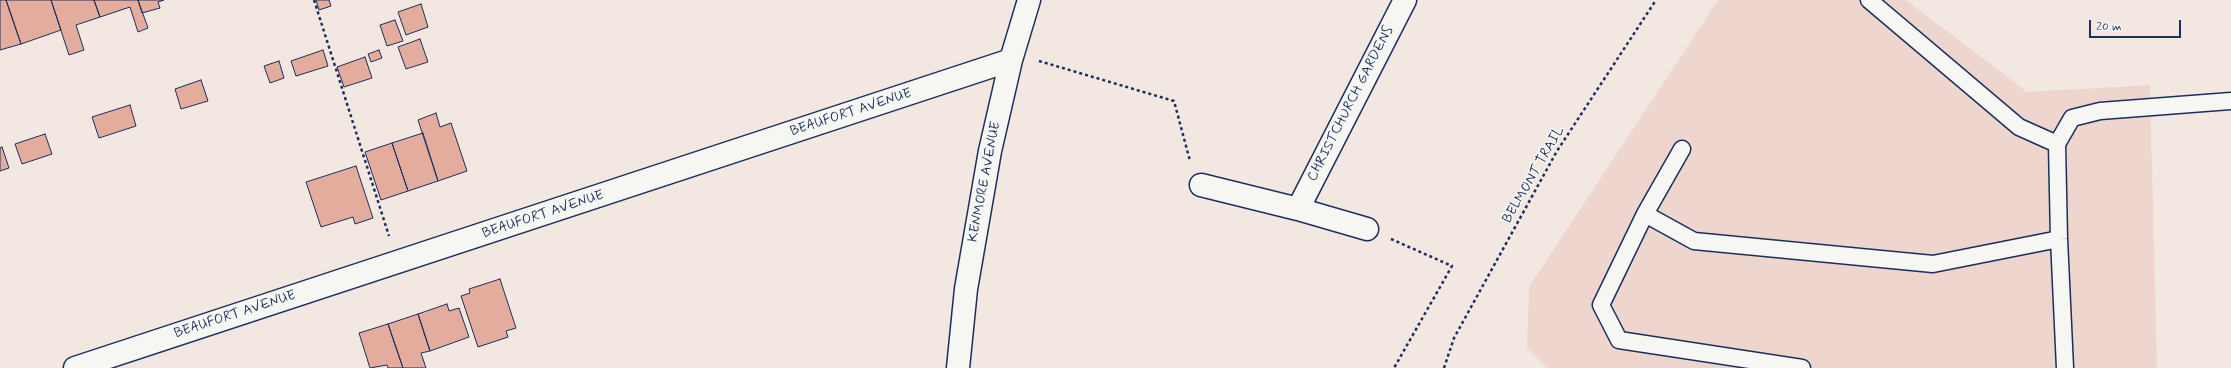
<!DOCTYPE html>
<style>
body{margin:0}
#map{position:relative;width:2231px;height:368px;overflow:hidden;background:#f2e7e1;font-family:Mynerve,sans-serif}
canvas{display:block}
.scale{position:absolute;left:2089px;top:20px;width:92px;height:18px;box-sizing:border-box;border:2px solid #1b2f5e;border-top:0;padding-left:5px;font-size:12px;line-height:14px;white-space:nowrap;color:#1b2f5e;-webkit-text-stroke:3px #f6f6f2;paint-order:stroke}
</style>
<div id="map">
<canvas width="2231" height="368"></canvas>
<div class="scale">20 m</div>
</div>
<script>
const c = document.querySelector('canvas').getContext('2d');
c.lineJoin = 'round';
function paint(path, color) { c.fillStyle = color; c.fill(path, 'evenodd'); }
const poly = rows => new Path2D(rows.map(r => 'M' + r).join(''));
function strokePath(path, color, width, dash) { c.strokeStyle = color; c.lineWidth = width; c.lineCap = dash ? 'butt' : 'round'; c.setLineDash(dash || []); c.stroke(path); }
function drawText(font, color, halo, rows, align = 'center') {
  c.font = font + ' Mynerve,sans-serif'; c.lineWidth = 3.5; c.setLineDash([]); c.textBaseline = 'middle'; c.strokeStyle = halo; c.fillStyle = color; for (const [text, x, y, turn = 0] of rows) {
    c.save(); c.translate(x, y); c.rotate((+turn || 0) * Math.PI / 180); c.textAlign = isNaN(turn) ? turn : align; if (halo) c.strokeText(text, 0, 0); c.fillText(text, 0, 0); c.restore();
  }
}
const built = poly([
 [1718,0,1906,0,2027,92,2150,85,2157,368,1547,368,1527,348,1529,287]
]);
const building = poly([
 [0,0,6,0,21,44,0,50,0,0],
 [6,0,51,0,61,30,21,44,6,0],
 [51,0,94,0,100,17,76,25,84,50,69,55,51,0],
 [94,0,138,0,148,28,138,32,130,7,100,17,94,0],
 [138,0,164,0,158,2,160,8,142,13,138,0],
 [316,0,329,0,331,6,319,10,316,0],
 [421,4,428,27,406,35,398,12,421,4],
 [395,20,403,41,387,46,380,25,395,20],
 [420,39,428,62,406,69,398,47,420,39],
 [323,50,328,66,296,76,291,61,323,50],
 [379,50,382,58,371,62,368,54,379,50],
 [365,57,372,78,344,87,337,67,365,57],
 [279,61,284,78,270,83,264,66,279,61],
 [201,80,208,101,181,109,175,89,201,80],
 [130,105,136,126,99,138,92,117,130,105],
 [436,113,440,127,451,123,467,171,438,181,418,120,436,113],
 [423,133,438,181,408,191,392,143,423,133],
 [45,134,52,154,22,164,15,144,45,134],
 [392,143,408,191,381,200,365,152,392,143],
 [2,147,9,168,0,171,0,148,2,147],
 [356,166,373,218,355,224,353,217,321,227,306,182,356,166],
 [500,279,516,328,506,331,508,337,478,347,461,296,470,293,469,289,500,279],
 [447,304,449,311,459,308,469,337,430,351,418,314,447,304],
 [418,314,430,351,421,353,426,368,403,368,388,324,418,314],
 [388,324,403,368,388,368,387,365,370,368,359,333,388,324]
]);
const path = poly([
 [314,0,389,236],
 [1039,61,1174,101,1190,161],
 [1391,239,1452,266,1394,368],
 [1444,368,1454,338,1557,151,1656,0]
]);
const service = poly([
 [1869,0,2019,127,2057,144],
 [1682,149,1645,214,1601,305,1619,340,1802,368],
 [1645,214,1694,241,1933,264,2059,239],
 [2065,368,2059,239,2057,144,2072,118,2100,111,2231,101]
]);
const minor = poly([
 [1201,185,1298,209,1367,229],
 [1298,209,1405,0],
 [75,368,1011,60],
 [958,368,966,289,990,151,1011,60,1029,0]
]);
const streetNames = [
 ["CHRISTCHURCH GARDENS",1351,104,-63],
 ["BEAUFORT AVENUE",851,113,-18],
 ["BELMONT TRAIL",1534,175,-60],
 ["KENMORE AVENUE",985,182,-79],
 ["BEAUFORT AVENUE",543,215,-18],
 ["BEAUFORT AVENUE",235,315,-18]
];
paint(built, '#eed5cd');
paint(building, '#e4ac9d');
strokePath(building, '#1b2f5e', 1);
strokePath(service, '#1b2f5e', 19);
strokePath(minor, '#1b2f5e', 25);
strokePath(path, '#1b2f5e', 2.5, [3, 3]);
strokePath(service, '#f6f6f2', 16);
strokePath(minor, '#f6f6f2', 22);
drawText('14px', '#1b2f5e', '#f6f6f2', streetNames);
</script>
